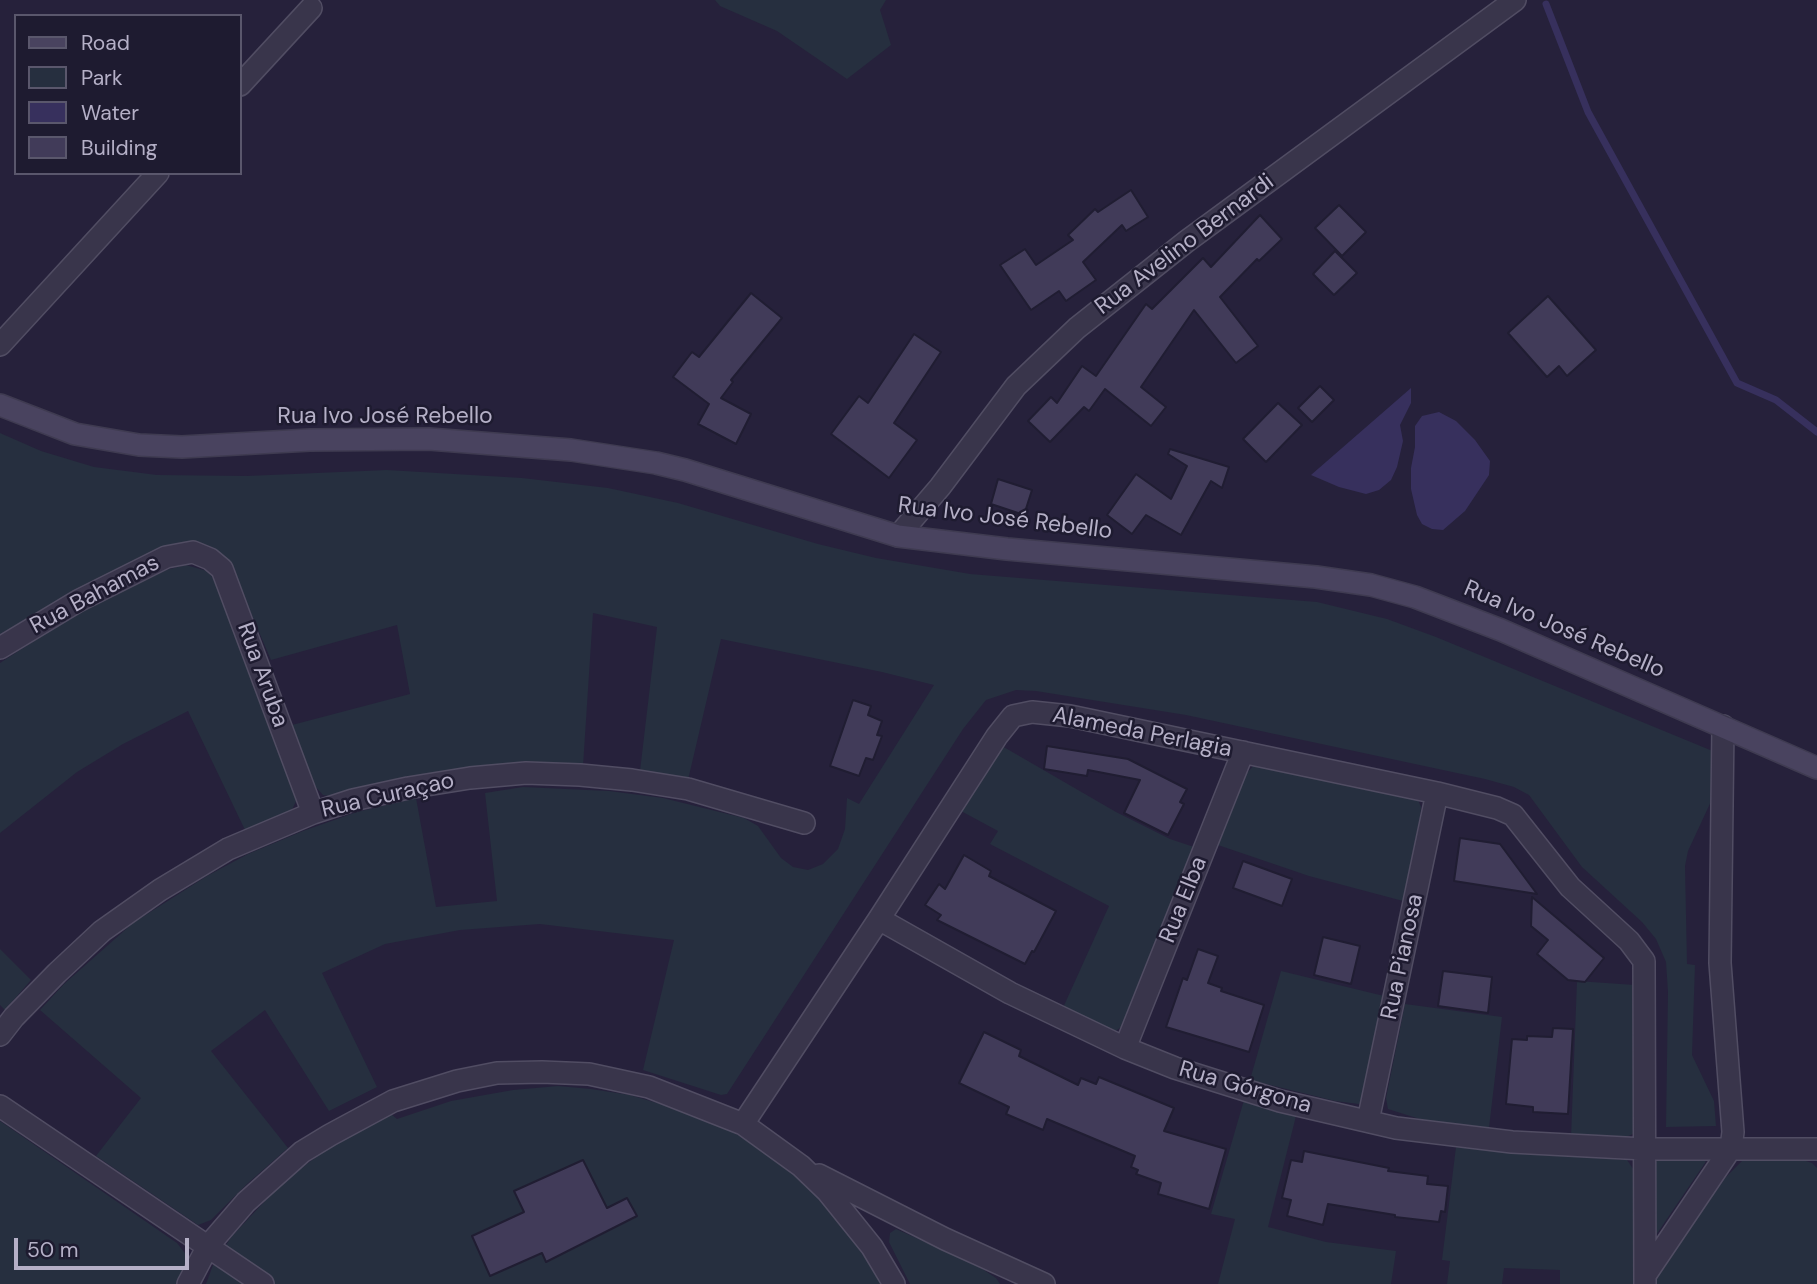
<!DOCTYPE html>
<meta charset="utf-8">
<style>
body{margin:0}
#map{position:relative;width:1817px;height:1284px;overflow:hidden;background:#26213b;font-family:"DM Sans",sans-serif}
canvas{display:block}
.legend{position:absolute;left:14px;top:14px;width:228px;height:161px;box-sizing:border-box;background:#1e1b30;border:2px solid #5a576c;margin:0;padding:9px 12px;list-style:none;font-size:21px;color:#b5b0c7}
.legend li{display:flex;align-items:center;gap:14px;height:35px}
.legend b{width:35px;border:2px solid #5a576c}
.scale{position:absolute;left:14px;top:1238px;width:175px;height:32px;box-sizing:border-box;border:4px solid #b5b0c7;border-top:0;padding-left:9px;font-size:21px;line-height:24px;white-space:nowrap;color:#b5b0c7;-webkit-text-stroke:5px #1e1b30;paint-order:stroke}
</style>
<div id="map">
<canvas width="1817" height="1284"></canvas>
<ul class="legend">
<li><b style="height:9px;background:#49435f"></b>Road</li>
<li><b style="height:19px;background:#262f3f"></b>Park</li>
<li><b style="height:19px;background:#37305d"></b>Water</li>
<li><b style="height:19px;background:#413b59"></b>Building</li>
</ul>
<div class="scale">50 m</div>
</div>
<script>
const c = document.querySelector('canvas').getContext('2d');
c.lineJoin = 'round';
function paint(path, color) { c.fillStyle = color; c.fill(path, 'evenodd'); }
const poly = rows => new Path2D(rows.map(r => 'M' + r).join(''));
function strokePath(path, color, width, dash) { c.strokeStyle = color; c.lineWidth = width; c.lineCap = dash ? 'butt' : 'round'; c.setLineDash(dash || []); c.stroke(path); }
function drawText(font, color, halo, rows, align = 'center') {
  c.font = font + ' "DM Sans",sans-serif'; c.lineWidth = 5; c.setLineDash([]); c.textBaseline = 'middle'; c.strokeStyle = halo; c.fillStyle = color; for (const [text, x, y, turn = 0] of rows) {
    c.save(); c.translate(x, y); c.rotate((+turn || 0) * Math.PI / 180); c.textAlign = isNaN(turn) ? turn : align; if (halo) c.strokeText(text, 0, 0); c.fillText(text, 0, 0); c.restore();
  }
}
const green = poly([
 [715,0,886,0,880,10,891,45,847,79,777,31,720,6],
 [0,433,41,451,94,467,157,475,247,476,387,470,522,478,608,488,678,503,818,544,876,558,970,574,1317,602,1387,619,1436,637,1715,752,1714,795,1688,851,1685,866,1687,964,1695,965,1692,1055,1714,1101,1716,1126,1666,1127,1668,992,1666,962,1656,939,1642,922,1582,867,1529,795,1514,787,1485,779,1186,715,1036,691,1016,690,986,700,963,729,727,1094,721,1095,643,1070,674,940,540,924,460,930,385,944,322,973,377,1087,329,1111,265,1010,211,1051,288,1148,247,1184,211,1220,198,1225,96,1156,141,1098,40,1010,64,984,133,923,207,876,248,854,303,831,357,812,416,798,436,907,497,901,485,793,523,787,609,791,663,798,744,818,758,826,781,858,793,867,808,870,823,864,838,849,845,829,847,798,859,804,934,685,882,672,721,639,688,780,640,771,657,627,593,613,583,766,454,770,347,792,334,797,323,795,313,784,292,725,410,694,397,625,271,660,232,569,186,543,144,555,0,634],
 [186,565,207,571,214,579,295,791,297,799,291,812,245,830,188,711,123,744,77,772,0,833,0,663,74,615,166,570],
 [1002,746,1116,812,1170,839,1194,847,1125,1018,1121,1027,1113,1033,1062,1010,1109,906,990,844,998,831,961,811],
 [1255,764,1418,800,1421,807,1420,817,1403,901,1309,876,1218,845,1246,774],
 [0,949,31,980,5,1010,0,1005],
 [1281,971,1384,996,1364,1098,1359,1104,1335,1101,1250,1080],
 [1577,981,1635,985,1634,1129,1633,1134,1626,1137,1571,1137],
 [1405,1004,1502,1017,1489,1128,1426,1121,1388,1109,1386,1098],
 [558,1086,591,1089,630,1095,664,1105,697,1116,731,1131,762,1149,792,1172,820,1198,867,1256,883,1284,206,1284,213,1265,232,1236,284,1181,347,1134,391,1114,397,1119,451,1101,513,1090],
 [1244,1100,1296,1116,1268,1227,1326,1242,1396,1251,1391,1284,1218,1284,1235,1219,1211,1214],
 [0,1121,177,1243,188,1257,177,1284,0,1284],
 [1456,1147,1627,1160,1634,1170,1633,1284,1560,1284,1560,1270,1504,1268,1502,1284,1447,1284,1450,1261,1442,1260],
 [1702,1157,1706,1160,1705,1163,1656,1235,1653,1230,1655,1163,1660,1158],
 [1743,1160,1806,1161,1812,1163,1817,1168,1817,1284,1653,1284,1656,1277,1725,1178],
 [896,1229,973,1263,996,1278,1000,1284,910,1284,889,1242,890,1233]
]);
const water = poly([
 [1411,388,1411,403,1400,425,1403,441,1397,467,1391,480,1379,490,1366,494,1339,487,1311,475],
 [1439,412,1456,421,1475,440,1490,461,1489,475,1465,511,1443,530,1432,529,1422,524,1417,515,1411,489,1411,468,1415,447,1415,426,1422,416]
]);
const stream = poly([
 [1546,4,1588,112,1737,383,1776,400,1817,432]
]);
const building = poly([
 [1131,190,1148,217,1126,231,1122,225,1083,262,1096,280,1066,301,1059,291,1031,310,1000,265,1025,249,1036,265,1073,240,1068,235,1095,209,1098,212,1131,190],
 [1339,205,1366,232,1342,256,1315,228,1339,205],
 [1260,215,1282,239,1259,261,1257,259,1220,297,1258,346,1236,363,1194,310,1141,387,1166,407,1151,426,1105,389,1089,411,1084,407,1050,442,1028,421,1051,397,1057,403,1082,366,1096,376,1146,304,1152,309,1203,258,1211,267,1260,215],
 [1335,251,1357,273,1334,295,1313,274,1335,251],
 [751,293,782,318,731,380,733,382,721,398,751,414,736,444,698,424,709,404,673,377,692,352,699,357,751,293],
 [1548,296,1596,350,1567,376,1559,366,1547,377,1508,333,1548,296],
 [914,334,941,352,894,423,917,440,889,478,831,434,859,396,868,403,914,334],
 [1320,386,1334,400,1312,422,1298,408,1320,386],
 [1278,403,1302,425,1266,462,1243,439,1278,403],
 [1170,449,1229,467,1222,488,1211,481,1181,535,1146,515,1132,534,1107,515,1136,474,1171,499,1187,466,1168,454,1170,449],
 [998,479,1032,490,1024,515,991,504,998,479],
 [853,700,871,706,868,715,882,721,877,735,882,736,873,760,866,758,859,776,830,766,853,700],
 [1047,746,1128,759,1187,789,1180,802,1184,804,1168,835,1124,813,1140,780,1088,770,1087,776,1044,769,1047,746],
 [1460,838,1500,844,1537,894,1454,881,1460,838],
 [964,855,991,871,989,876,1056,911,1034,952,1032,951,1025,964,937,920,941,915,925,905,939,884,945,889,964,855],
 [1243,861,1292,879,1282,906,1233,888,1243,861],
 [1532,897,1604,958,1585,982,1568,980,1537,954,1548,940,1531,926,1532,897],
 [1323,937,1360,946,1351,984,1314,975,1323,937],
 [1198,949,1218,956,1208,983,1222,988,1221,991,1264,1005,1249,1052,1166,1027,1183,978,1187,980,1198,949],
 [1443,971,1492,977,1488,1013,1438,1006,1443,971],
 [1553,1028,1573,1029,1568,1114,1533,1112,1533,1107,1506,1104,1512,1039,1527,1040,1527,1036,1552,1037,1553,1028],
 [984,1032,1021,1050,1019,1056,1078,1085,1081,1078,1096,1084,1099,1077,1174,1108,1164,1131,1226,1149,1209,1209,1158,1194,1161,1183,1136,1174,1138,1170,1131,1167,1135,1156,1047,1119,1043,1130,1006,1114,1009,1107,959,1083,984,1032],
 [1304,1151,1389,1168,1388,1171,1428,1176,1427,1184,1448,1186,1445,1212,1441,1211,1439,1222,1395,1217,1395,1215,1328,1204,1323,1225,1287,1216,1291,1200,1282,1198,1291,1160,1302,1162,1304,1151],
 [583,1160,607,1208,627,1198,637,1216,546,1262,542,1253,490,1276,472,1236,524,1212,514,1191,583,1160]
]);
const street = poly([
 [240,85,311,8],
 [0,345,158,173],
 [898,536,940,487,1016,386,1077,328,1187,241,1515,0],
 [0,648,78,601,166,557,193,552,210,559,222,569,313,813],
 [879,919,1010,993,1125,1048,1175,1068,1280,1101,1396,1128,1512,1142,1644,1149,1817,1149],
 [0,1035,14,1017,57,973,102,931,160,890,228,849,313,813,353,800,408,788,470,778,526,773,580,775,632,780,688,789,804,823],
 [1125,1048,1243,752],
 [0,1106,263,1284],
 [1368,1121,1437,793],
 [743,1124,879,919,997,736,1013,716,1032,712,1070,716,1437,793,1497,808,1513,815,1570,887,1629,941,1644,961,1645,1284],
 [819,1175,945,1239,1044,1284],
 [1646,1274,1731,1148,1733,1132,1720,963,1723,726],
 [188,1284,208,1246,246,1202,302,1152,330,1135,393,1101,457,1081,497,1073,542,1072,589,1074,649,1087,743,1124,801,1166,827,1191,872,1247,894,1284]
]);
const secondary = poly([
 [0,405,75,434,139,445,182,447,310,440,429,439,571,450,656,463,685,470,898,536,1007,549,1316,577,1371,585,1415,597,1501,630,1817,768]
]);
const streetNames = [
 ["Rua Avelino Bernardi",1185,245,-37],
 ["Rua Ivo José Rebello",385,417],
 ["Rua Ivo José Rebello",1005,519,7],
 ["Rua Bahamas",95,595,-28],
 ["Rua Ivo José Rebello",1564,630,23],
 ["Rua Aruba",262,675,70],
 ["Alameda Perlagia",1142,733,11],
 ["Rua Curaçao",388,796,-13],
 ["Rua Elba",1184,900,-68],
 ["Rua Pianosa",1403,957,-78],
 ["Rua Górgona",1245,1088,16]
];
paint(green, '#262f3f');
paint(water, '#37305d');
strokePath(stream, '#37305d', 7);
paint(building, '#413b59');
strokePath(building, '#201d32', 2);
strokePath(street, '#514d63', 24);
strokePath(secondary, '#3f3b51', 24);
strokePath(street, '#39354b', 21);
strokePath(secondary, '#49435f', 21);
drawText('23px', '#b5b0c7', '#1e1b30', streetNames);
</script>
